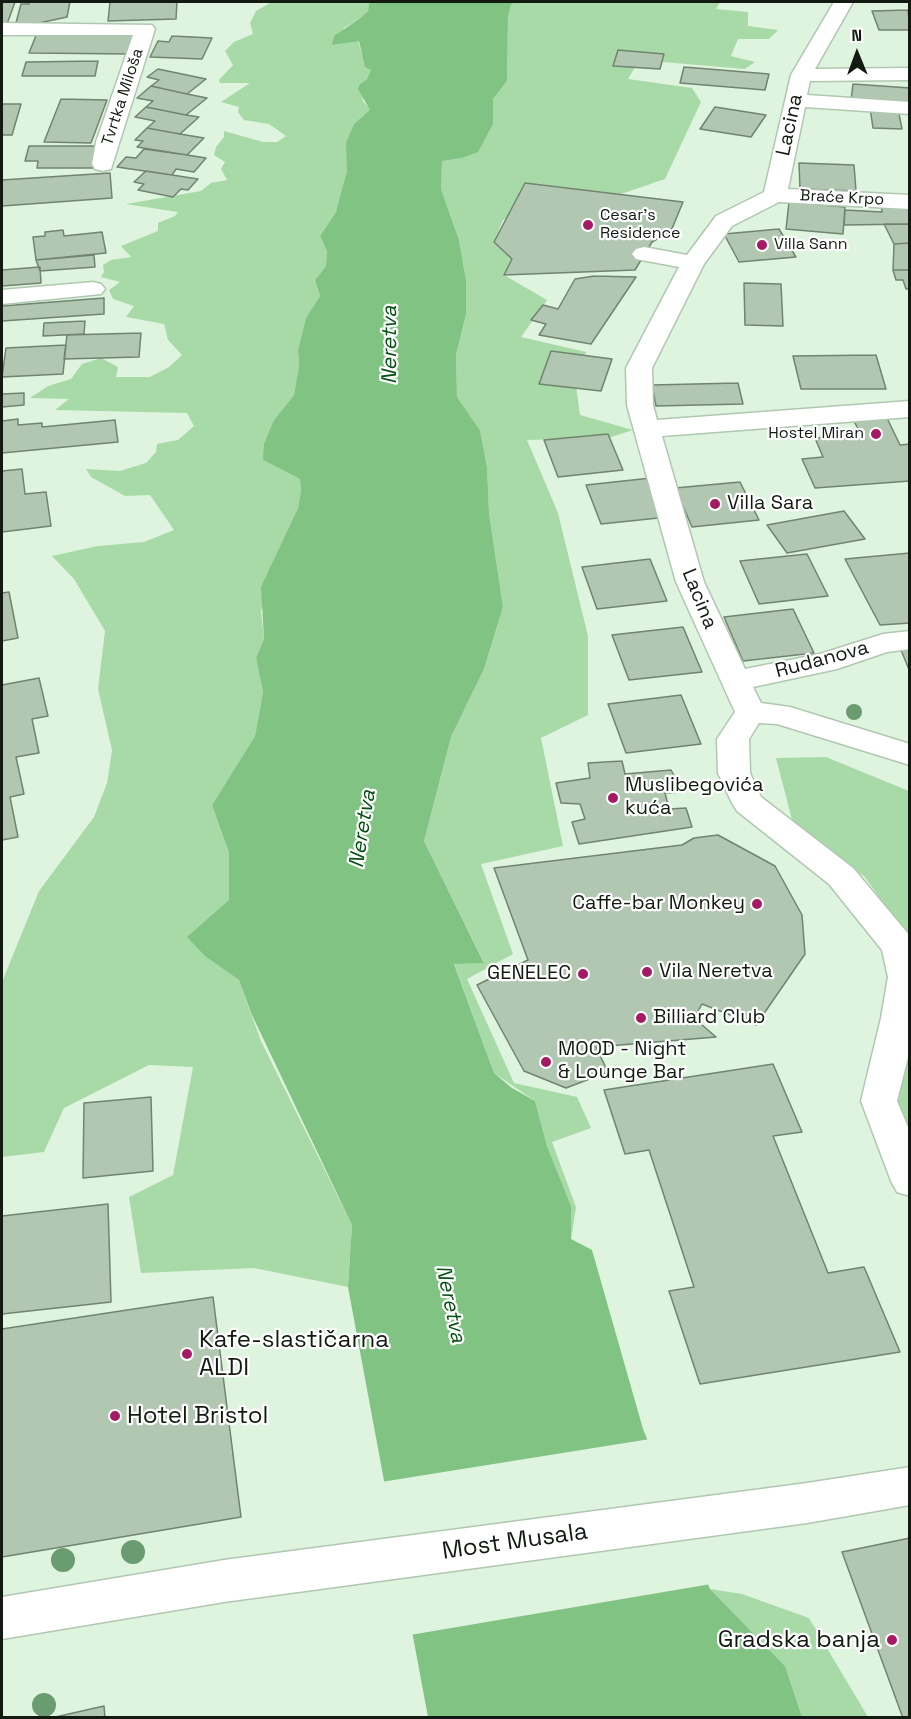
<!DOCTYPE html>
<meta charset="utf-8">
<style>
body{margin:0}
#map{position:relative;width:911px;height:1719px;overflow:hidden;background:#def4de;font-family:"Space Grotesk",sans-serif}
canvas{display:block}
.frame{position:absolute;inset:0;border:3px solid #121a12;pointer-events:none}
.north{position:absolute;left:827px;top:24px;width:60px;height:60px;-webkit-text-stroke:4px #fff;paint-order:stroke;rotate:359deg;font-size:16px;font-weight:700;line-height:24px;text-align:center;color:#121a12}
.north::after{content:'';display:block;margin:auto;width:21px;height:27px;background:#121a12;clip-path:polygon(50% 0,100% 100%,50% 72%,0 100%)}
</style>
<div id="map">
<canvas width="911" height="1719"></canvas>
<div class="frame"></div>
<div class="north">N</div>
</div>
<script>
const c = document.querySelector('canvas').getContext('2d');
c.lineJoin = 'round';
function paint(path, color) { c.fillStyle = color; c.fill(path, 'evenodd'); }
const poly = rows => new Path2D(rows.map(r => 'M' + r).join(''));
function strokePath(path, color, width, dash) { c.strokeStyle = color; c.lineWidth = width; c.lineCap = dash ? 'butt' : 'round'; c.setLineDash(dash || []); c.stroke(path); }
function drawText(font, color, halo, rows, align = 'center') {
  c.font = font + ' "Space Grotesk",sans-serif'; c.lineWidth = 4.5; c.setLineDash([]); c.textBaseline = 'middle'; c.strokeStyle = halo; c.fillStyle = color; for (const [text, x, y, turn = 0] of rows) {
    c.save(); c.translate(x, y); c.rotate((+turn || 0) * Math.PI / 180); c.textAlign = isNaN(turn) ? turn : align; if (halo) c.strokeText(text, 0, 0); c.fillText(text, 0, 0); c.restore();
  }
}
const green = poly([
 [272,2,369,2,368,11,359,19,344,28,333,45,358,40,362,55,372,70,367,79,360,84,363,101,371,110,354,124,347,171,340,201,336,212,320,236,327,251,326,266,315,280,320,296,306,318,298,350,299,366,294,395,274,420,263,460,300,479,301,491,298,508,275,558,261,611,264,639,256,658,263,692,255,736,212,805,229,853,229,900,206,957,239,980,261,1041,352,1225,348,1287,254,1268,141,1273,129,1197,173,1175,193,1067,149,1065,64,1108,44,1152,2,1157,2,982,39,891,94,817,107,783,112,750,98,689,105,631,74,579,52,556,98,546,144,542,174,530,150,495,125,496,91,477,86,469,120,471,146,463,156,452,157,444,178,440,194,426,187,413,55,410,69,399,30,398,48,386,71,379,82,364,101,358,118,367,116,377,150,377,169,367,182,355,168,340,164,324,126,317,134,306,113,299,109,290,120,282,101,277,104,272,103,265,111,260,131,257,121,246,158,231,158,223,175,216,178,212,126,204,201,191,211,183,227,180,221,169,225,162,214,155,216,147,224,137,224,131,263,142,277,142,286,136,269,124,244,120,238,112,239,107,221,102,250,83,220,83,219,80,233,65,225,51,234,42,253,34,250,23,256,11],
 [515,2,720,2,716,9,748,12,748,26,778,30,769,39,738,39,731,56,755,62,745,69,639,60,628,79,692,88,701,102,665,179,621,194,525,183,506,219,503,220,494,242,512,259,504,275,547,300,521,337,586,352,575,378,580,415,633,430,608,438,527,440,558,513,588,636,588,715,541,738,563,846,481,864,513,954,467,979,514,1083,577,1097,591,1128,552,1142,576,1207,571,1239,571,1206,547,1146,535,1101,494,1073,454,963,484,962,424,841,451,737,484,669,503,607,489,513,487,467,480,430,457,397,456,355,466,316,466,280,459,240,441,189,442,161,462,158,493,124,493,99,507,81,508,17,511,5],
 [826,757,909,791,909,938,864,876,797,839,776,758],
 [909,1040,909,1145,900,1122,894,1085],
 [710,1589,742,1594,809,1618,868,1717,802,1717,785,1666]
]);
const water = poly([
 [369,2,515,2,511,5,508,17,507,81,493,99,493,124,478,152,462,158,442,161,441,189,459,240,466,280,466,315,456,355,457,397,480,430,487,467,489,513,503,607,484,669,451,737,424,841,484,963,454,964,494,1073,512,1088,535,1101,547,1146,571,1206,571,1239,592,1250,643,1429,710,1589,785,1666,802,1717,428,1717,348,1287,352,1225,252,1015,239,980,206,957,187,937,229,900,229,853,212,805,255,736,263,692,256,658,264,639,261,587,298,508,301,491,300,479,263,460,264,444,274,420,294,395,299,366,298,350,306,318,320,296,315,280,326,266,327,251,320,236,336,212,347,171,346,143,354,124,370,110,358,89,360,84,367,79,371,70,365,67,359,41,332,45,334,36,359,19,368,11]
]);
const pier = poly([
 [650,1439,711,1584,410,1635,381,1482]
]);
const building = poly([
 [2,2,15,2,7,24,2,24,2,2],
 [29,2,70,2,67,17,39,23,16,23,21,4,29,4,29,2],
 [110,2,177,2,176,19,108,21,110,2],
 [908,10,910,30,879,30,872,11,908,10],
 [37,33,135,34,129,54,29,53,37,33],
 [172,36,212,38,202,59,150,57,158,41,169,42,172,36],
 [618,50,664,54,660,69,613,66,618,50],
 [98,61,95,76,22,76,26,62,98,61],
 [684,67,769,74,765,90,680,83,684,67],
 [158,69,206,79,187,94,151,86,159,80,147,77,158,69],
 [853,84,910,88,910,104,851,100,853,84],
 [151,86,187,94,207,98,186,115,146,107,153,101,137,98,151,86],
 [61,99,107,100,91,143,44,142,61,99],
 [2,104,21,104,12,135,2,135,2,104],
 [146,107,186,115,199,117,180,134,147,128,155,121,135,117,146,107],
 [715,107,766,115,751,137,700,129,715,107],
 [870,108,898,109,902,129,873,128,870,108],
 [147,128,180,134,204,138,187,155,137,147,143,141,135,140,147,128],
 [29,146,100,146,94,168,37,168,38,161,25,161,29,146],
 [144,149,187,155,206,158,194,172,176,169,172,175,117,167,126,157,136,158,144,149],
 [799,163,854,165,856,191,800,189,799,163],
 [146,171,198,179,188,190,181,189,173,197,138,190,144,184,134,182,146,171],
 [110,173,112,198,2,206,2,180,110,173],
 [525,183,683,202,671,231,652,242,635,270,504,275,512,259,494,242,525,183],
 [789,202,845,207,843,234,786,229,789,202],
 [881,205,910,206,910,224,844,225,845,210,882,212,881,205],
 [884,224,910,224,910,243,894,244,884,224],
 [779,229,796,257,739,262,724,234,779,229],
 [63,230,64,236,102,232,106,253,36,260,33,237,45,236,45,232,63,230],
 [910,243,910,270,893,270,894,244,910,243],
 [94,255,95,267,40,271,36,260,94,255],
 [40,267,41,283,2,286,2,270,40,267],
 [893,270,910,270,910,289,906,289,903,280,896,280,893,270],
 [594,276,636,277,591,344,539,335,546,324,531,320,543,305,558,309,575,279,594,276],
 [744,283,781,284,783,326,745,325,744,283],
 [104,298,104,314,2,321,2,306,104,298],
 [85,321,84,334,43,336,44,323,85,321],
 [141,333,139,357,64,359,67,335,141,333],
 [66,345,63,374,2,377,6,348,66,345],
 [551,351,612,359,601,391,539,384,551,351],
 [876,355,886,389,801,389,793,356,876,355],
 [738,383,743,404,656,406,652,385,738,383],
 [24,393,24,405,2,407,2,394,24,393],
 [886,416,900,445,910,444,910,481,815,488,802,459,823,457,815,438,861,435,853,419,886,416],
 [18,419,18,425,42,423,42,427,115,420,118,442,2,453,2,421,18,419],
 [608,434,623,470,558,477,544,440,608,434],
 [22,469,25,494,46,492,51,526,2,532,2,471,22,469],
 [651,478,668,517,601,524,586,485,651,478],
 [740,482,759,520,692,527,675,488,740,482],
 [844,511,865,539,787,553,767,525,844,511],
 [910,553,910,623,880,625,845,559,910,553],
 [807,554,828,596,759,604,740,561,807,554],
 [650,559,667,601,597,609,582,567,650,559],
 [9,592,18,638,2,641,2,593,9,592],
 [793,609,814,653,743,661,724,617,793,609],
 [683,627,702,672,629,680,612,635,683,627],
 [910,649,910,672,901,650,910,649],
 [39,678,48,716,32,719,39,753,16,757,24,794,10,797,18,837,2,840,2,685,39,678],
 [681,695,701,744,626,753,608,704,681,695],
 [622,761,625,774,671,770,683,792,665,793,669,809,686,808,692,827,579,844,572,822,585,819,580,804,561,803,556,783,590,778,588,763,622,761],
 [718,835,775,866,802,915,805,954,756,1025,702,1004,694,1018,716,1037,596,1047,608,1072,566,1088,524,1071,477,985,528,960,494,868,682,845,694,838,718,835],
 [773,1064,802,1132,773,1136,828,1273,864,1267,900,1352,700,1384,669,1291,694,1287,649,1150,625,1154,604,1090,773,1064],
 [151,1097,153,1171,83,1178,84,1103,151,1097],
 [108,1204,111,1302,2,1314,2,1216,108,1204],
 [213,1297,241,1517,2,1557,2,1329,213,1297],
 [910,1538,910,1718,903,1718,842,1552,910,1538],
 [104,1706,105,1718,51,1718,104,1706]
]);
const minor = poly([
 [834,2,853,2,815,69,910,68,910,80,810,81,807,95,910,102,910,114,805,107,788,189,910,195,910,209,779,202,732,226,704,264,652,368,653,405,657,420,910,401,910,417,662,436,704,582,745,669,820,654,883,634,910,631,910,649,887,652,837,669,753,687,761,703,790,707,910,744,910,765,777,724,759,723,749,739,750,773,761,797,853,868,910,936,910,1049,897,1101,910,1132,910,1196,897,1192,891,1181,861,1101,881,1018,888,977,882,950,829,884,737,811,732,803,718,773,717,739,735,712,676,582,627,405,626,368,679,267,636,259,632,254,636,249,644,247,687,255,716,216,764,192,791,75,834,2],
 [2,23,152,25,155,29,111,169,103,171,95,169,92,164,96,142,133,35,2,35,2,23],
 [93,282,101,284,105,289,101,294,2,304,2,290,93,282],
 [910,1467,910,1505,807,1523,224,1602,2,1639,2,1597,224,1560,807,1483,910,1467]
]);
const trees = [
 [854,712,8],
 [133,1552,12],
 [63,1560,12],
 [44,1705,12]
];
const markers = [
 [588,225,6,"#a41b63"],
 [762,245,6,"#a41b63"],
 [876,434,6,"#a41b63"],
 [715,504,6,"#a41b63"],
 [613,798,6,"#a41b63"],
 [757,904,6,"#a41b63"],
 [647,972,6,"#a41b63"],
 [583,974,6,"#a41b63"],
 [641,1018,6,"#a41b63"],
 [546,1062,6,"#a41b63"],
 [187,1354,6,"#a41b63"],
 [115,1416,6,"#a41b63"],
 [892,1640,6,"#a41b63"]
];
const farStreetnames = [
 ["Tvrtka Miloša",123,97,-72],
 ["Braće Krpo",842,198,3]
];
const farPoinames = [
 ["Cesar's",600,216],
 ["Residence",600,234],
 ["Villa Sann",774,245],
 ["Hostel Miran",864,434,"right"]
];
const streetNames = [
 ["Lacina",790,125,-78],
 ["Lacina",699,599,68],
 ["Rudanova",822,660,-15]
];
const poiNames = [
 ["Villa Sara",727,504],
 ["Muslibegovića",625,786],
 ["kuća",625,809],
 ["Caffe-bar Monkey",745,904,"right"],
 ["Vila Neretva",659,972],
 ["GENELEC",571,974,"right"],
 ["Billiard Club",653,1018],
 ["MOOD - Night",558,1050],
 ["& Lounge Bar",558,1073]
];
const waterNames = [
 ["Neretva",390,345,-90],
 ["Neretva",363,829,-81],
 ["Neretva",450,1304,78]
];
const nearPoinames = [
 ["Kafe-slastičarna",199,1340],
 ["ALDI",199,1368],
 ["Hotel Bristol",127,1416],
 ["Gradska banja",880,1640,"right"]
];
const nearStreetnames = [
 ["Most Musala",515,1542,-8]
];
paint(green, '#a8daa8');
paint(water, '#80c382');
paint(pier, '#def4de');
paint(building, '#b2c7b1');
strokePath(building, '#708470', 1.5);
strokePath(minor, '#b1c7b1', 3);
paint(minor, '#fff');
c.fillStyle = '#699c70';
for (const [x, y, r] of trees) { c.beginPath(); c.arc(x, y, r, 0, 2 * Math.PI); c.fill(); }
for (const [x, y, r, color] of markers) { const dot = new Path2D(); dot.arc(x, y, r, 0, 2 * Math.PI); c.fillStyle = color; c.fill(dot); strokePath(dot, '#fff', 2); }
drawText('16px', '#121a12', '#fff', farStreetnames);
drawText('16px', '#121a12', '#fff', farPoinames, 'left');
drawText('20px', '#121a12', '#fff', streetNames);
drawText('20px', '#121a12', '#fff', poiNames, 'left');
drawText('italic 21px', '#045012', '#fff', waterNames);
drawText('24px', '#121a12', '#fff', nearPoinames, 'left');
drawText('24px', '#121a12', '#fff', nearStreetnames);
</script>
